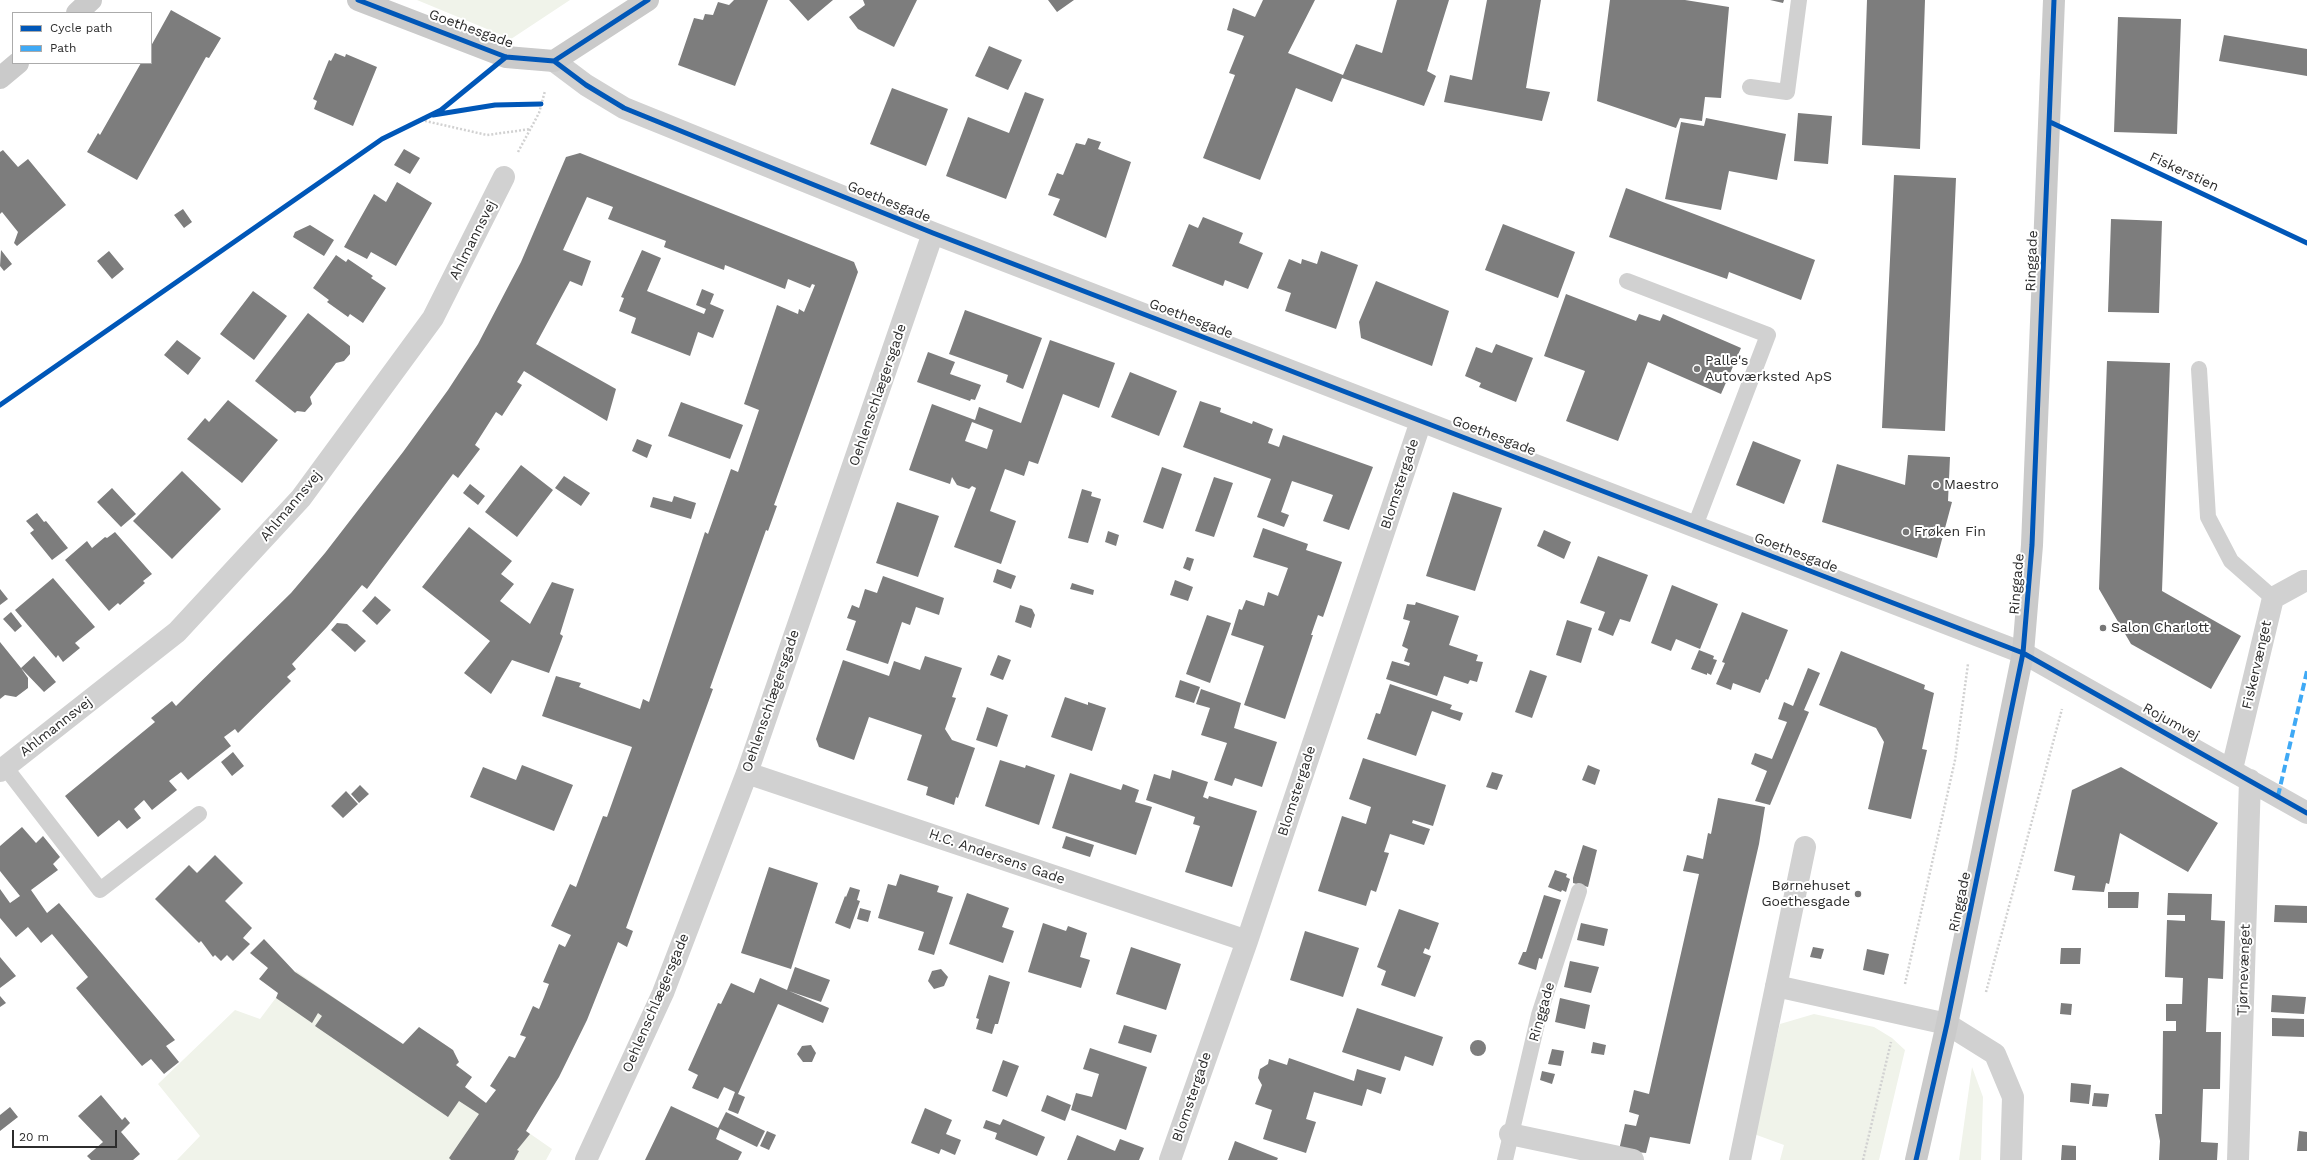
<!DOCTYPE html>
<meta charset="utf-8">
<style>
body{margin:0}
#map{position:relative;width:2307px;height:1160px;overflow:hidden;background:#fff;font-family:"Work Sans",sans-serif}
canvas{display:block}
.legend{position:absolute;left:12px;top:12px;width:140px;height:52px;box-sizing:border-box;background:#fff;border:1px solid #ababab;margin:0;padding:5px 7px;list-style:none;font-size:12px;color:#2c2c2c}
.legend li{display:flex;align-items:center;gap:8px;height:20px}
.legend b{width:20px;border:1px solid #ababab}
.scale{position:absolute;left:12px;top:1130px;width:105px;height:18px;box-sizing:border-box;border:2px solid #2c2c2c;border-top:0;padding-left:5px;font-size:12px;line-height:14px;white-space:nowrap;color:#2c2c2c;-webkit-text-stroke:3px #fff;paint-order:stroke}
</style>
<div id="map">
<canvas width="2307" height="1160"></canvas>
<ul class="legend">
<li><b style="height:5px;background:#0057b8"></b>Cycle path</li>
<li><b style="height:5px;background:#3fa9f5"></b>Path</li>
</ul>
<div class="scale">20 m</div>
</div>
<script>
const c = document.querySelector('canvas').getContext('2d');
c.lineJoin = 'round';
function paint(path, color) { c.fillStyle = color; c.fill(path, 'evenodd'); }
const poly = rows => new Path2D(rows.map(r => 'M' + r).join(''));
function strokePath(path, color, width, dash) { c.strokeStyle = color; c.lineWidth = width; c.lineCap = dash ? 'butt' : 'round'; c.setLineDash(dash || []); c.stroke(path); }
function drawText(font, color, halo, rows, align = 'center') {
  c.font = font + ' "Work Sans",sans-serif'; c.lineWidth = 4; c.setLineDash([]); c.textBaseline = 'middle'; c.strokeStyle = halo; c.fillStyle = color; for (const [text, x, y, turn = 0] of rows) {
    c.save(); c.translate(x, y); c.rotate((+turn || 0) * Math.PI / 180); c.textAlign = isNaN(turn) ? turn : align; if (halo) c.strokeText(text, 0, 0); c.fillText(text, 0, 0); c.restore();
  }
}
const green = poly([
 [417,0,570,0,511,39],
 [296,971,552,1149,546,1160,177,1160,200,1136,158,1084,235,1010,260,1019],
 [1814,1014,1874,1027,1892,1038,1905,1050,1879,1160,1780,1160,1784,1145,1754,1134,1780,1024],
 [1972,1067,1983,1097,1981,1160,1959,1160]
]);
const building = poly([
 [734,0,768,0,735,86,678,65,694,18,703,20,705,14,713,15,718,2,729,5],
 [789,0,833,0,808,21],
 [863,0,917,0,894,47,858,29,849,17,865,5],
 [1048,0,1074,0,1057,12],
 [1263,0,1315,0,1288,53,1343,75,1356,44,1382,53,1397,0,1449,0,1427,71,1436,76,1424,106,1342,78,1332,102,1296,88,1260,180,1203,158,1235,75,1229,73,1244,36,1227,30,1233,8,1255,17],
 [1487,0,1541,0,1526,88,1550,92,1542,121,1444,102,1450,75,1472,80],
 [1610,0,1685,0,1729,7,1721,98,1705,97,1702,121,1680,118,1676,128,1597,101],
 [1770,0,1784,0,1783,3],
 [1867,0,1925,0,1920,149,1862,145],
 [171,10,221,38,209,58,206,57,137,180,87,152,98,133,100,135,141,63,151,63,151,46],
 [2118,17,2181,19,2177,134,2114,132],
 [2224,35,2307,49,2307,76,2219,61],
 [989,46,1022,60,1008,90,975,76],
 [335,53,345,57,346,54,377,67,353,126,314,109,317,101,313,99,329,60,331,61],
 [892,88,948,109,926,166,870,144],
 [1025,92,1044,99,1006,199,946,176,968,117,1009,133],
 [1798,113,1832,116,1828,164,1794,161],
 [1706,118,1786,134,1777,180,1729,171,1721,210,1665,199,1681,122,1704,126],
 [1088,138,1101,142,1098,149,1131,162,1106,238,1053,215,1060,199,1048,195,1057,173,1063,175,1076,143,1085,145],
 [404,149,420,158,410,174,394,165],
 [3,150,18,167,28,159,66,205,17,246,14,243,18,232,2,212,0,214,0,152],
 [580,153,854,262,858,272,774,505,777,506,768,531,766,530,710,688,713,689,626,928,633,931,627,947,618,942,587,1020,559,1077,526,1131,530,1134,517,1150,519,1151,514,1160,451,1160,449,1158,479,1114,459,1101,448,1117,315,1026,322,1016,318,1013,312,1023,276,998,278,993,259,979,268,968,250,953,264,939,295,972,403,1044,419,1027,453,1050,459,1062,456,1065,472,1077,465,1087,486,1103,496,1090,490,1086,509,1056,515,1058,526,1037,520,1035,533,1006,539,1009,544,997,549,984,543,982,559,944,565,947,571,935,551,926,570,884,576,887,603,816,607,817,632,747,542,716,556,676,581,683,579,687,640,709,643,699,649,702,705,532,708,534,731,469,738,472,759,410,744,404,777,305,798,314,799,309,804,312,815,285,812,284,810,288,788,279,785,289,725,265,724,270,664,247,666,241,608,219,613,207,587,197,563,250,591,261,582,286,570,281,536,344,616,389,607,421,524,371,517,382,522,385,502,416,496,412,475,445,480,449,458,478,453,474,367,589,362,585,327,627,292,664,296,669,287,677,291,681,238,733,235,729,224,737,231,746,188,780,181,772,169,781,177,790,152,810,144,800,134,809,141,818,127,829,119,820,98,837,65,796,155,722,151,718,172,701,176,706,291,593,325,553,403,452,448,390,478,344,521,262,566,157],
 [1894,175,1956,178,1945,431,1882,428],
 [397,182,432,203,396,266,371,252,367,259,344,247,374,194,386,202],
 [1626,188,1815,260,1801,300,1729,272,1727,279,1609,237],
 [183,209,192,222,184,228,174,215],
 [1203,217,1243,233,1239,243,1263,253,1248,289,1225,280,1223,286,1172,266,1189,224,1198,228],
 [2111,219,2162,221,2159,313,2108,312],
 [1503,224,1575,252,1558,298,1485,270],
 [310,225,334,240,324,256,293,237,295,232],
 [1,250,12,264,4,271,0,266],
 [642,250,661,258,647,291,704,314,706,309,696,305,702,289,714,294,710,304,724,310,713,338,698,332,690,356,631,333,636,318,619,311,624,298,621,297],
 [109,251,124,269,112,279,97,261],
 [1321,251,1358,265,1336,329,1285,311,1291,293,1277,288,1289,259,1301,264,1302,259,1317,264],
 [336,255,346,262,348,259,373,276,371,278,386,288,363,323,350,314,348,317,327,302,329,300,313,288],
 [1376,281,1449,311,1432,366,1361,338,1359,322],
 [253,291,287,316,254,360,220,334],
 [1566,294,1636,321,1639,314,1660,321,1663,314,1741,348,1721,394,1648,362,1618,441,1566,421,1585,371,1544,356],
 [965,310,1042,338,1023,389,1006,382,1008,375,949,354],
 [308,313,350,346,350,354,344,361,336,363,310,397,312,404,305,412,297,411,295,413,255,381],
 [177,340,201,358,188,375,164,355],
 [1050,340,1115,363,1099,408,1063,394,1038,464,1029,461,1024,476,1005,469,990,511,1016,521,1001,564,954,547,976,488,972,486,969,489,957,485,952,477,950,484,909,470,932,404,975,420,979,407,1021,423],
 [972,422,993,430,987,449,965,441],
 [1496,344,1533,358,1516,402,1479,387,1481,383,1465,376,1476,347,1492,353],
 [928,352,955,362,950,374,981,385,975,400,971,399,970,401,917,382],
 [2107,361,2170,363,2162,591,2241,636,2211,689,2131,644,2099,589],
 [1130,372,1177,391,1159,436,1111,417],
 [228,400,278,440,242,483,187,439,205,418,209,422],
 [1200,401,1221,408,1220,412,1252,424,1253,421,1273,429,1268,443,1279,447,1283,435,1373,467,1349,530,1323,521,1333,495,1292,481,1281,512,1289,515,1284,527,1257,517,1271,479,1183,447],
 [681,402,743,425,730,459,668,436],
 [637,439,652,445,647,458,632,451],
 [1753,441,1801,460,1784,504,1736,485],
 [1908,455,1950,457,1948,501,1952,502,1937,558,1822,522,1837,464,1905,485],
 [521,465,553,490,517,537,485,512],
 [1162,467,1182,474,1163,529,1143,522],
 [182,471,221,509,172,559,133,521],
 [564,476,590,493,581,506,555,488],
 [1214,477,1233,483,1214,537,1195,531],
 [470,484,485,496,478,505,463,493],
 [112,488,136,514,121,527,97,502],
 [1082,489,1092,492,1091,496,1101,499,1088,543,1068,538],
 [1453,492,1502,508,1475,591,1426,576],
 [674,496,696,503,691,519,650,507,653,497,672,502],
 [897,502,939,516,918,577,876,563],
 [37,513,44,522,46,521,68,548,52,560,30,533,34,530,26,521],
 [469,527,512,561,501,574,514,584,500,601,530,624,552,582,574,589,560,634,563,636,549,673,512,660,491,694,464,673,490,641,422,587],
 [1263,528,1308,544,1306,550,1342,562,1323,617,1318,615,1311,635,1313,635,1285,719,1244,705,1264,646,1231,635,1239,609,1242,610,1246,600,1264,606,1268,592,1278,596,1288,568,1253,557],
 [1544,530,1571,542,1564,559,1537,546],
 [1108,531,1119,535,1116,546,1105,542],
 [115,532,152,574,143,581,145,583,120,605,118,603,109,611,65,560,87,541,92,548,105,537,107,538],
 [1598,556,1648,575,1630,622,1620,619,1613,636,1598,630,1605,612,1580,603],
 [1187,557,1194,559,1190,571,1183,568],
 [997,569,1016,576,1011,589,993,582],
 [883,576,944,598,939,615,916,607,910,625,902,622,888,664,846,650,856,621,847,618,852,605,859,608,865,589,877,593],
 [53,578,95,627,75,643,80,648,63,662,58,655,56,658,15,610],
 [1175,580,1193,587,1188,601,1170,595],
 [1072,583,1094,590,1093,595,1070,589],
 [1672,585,1718,604,1700,649,1676,639,1671,651,1651,643],
 [0,589,8,599,0,605],
 [375,596,391,610,377,625,362,611],
 [1416,602,1459,616,1449,645,1478,655,1476,661,1483,662,1477,682,1470,680,1468,684,1444,676,1437,696,1386,679,1392,661,1409,666,1410,663,1404,661,1408,649,1402,646,1410,621,1403,619,1407,604,1415,605],
 [1020,605,1032,609,1035,615,1031,628,1015,622],
 [11,612,22,626,15,632,3,619],
 [1742,612,1788,630,1768,680,1766,679,1760,693,1733,683,1731,690,1716,684,1725,663,1722,662],
 [1207,615,1231,623,1210,683,1186,674],
 [1567,620,1592,628,1581,663,1556,655],
 [337,623,347,624,366,641,355,652,331,630],
 [0,642,21,668,34,656,56,682,44,692,21,668,28,678,28,688,16,697,5,695,0,699],
 [1699,650,1714,656,1713,659,1717,660,1711,675,1707,673,1707,675,1691,669],
 [1841,651,1925,685,1924,689,1934,693,1922,749,1927,750,1911,819,1868,809,1884,742,1876,728,1819,705],
 [998,655,1011,660,1003,680,990,675],
 [925,656,962,668,952,697,956,698,945,729,952,740,975,748,958,798,956,797,954,805,926,795,928,787,907,780,922,735,869,717,854,760,819,747,816,739,843,660,889,676,894,661,920,670],
 [1808,668,1820,673,1804,710,1809,712,1770,805,1755,801,1767,771,1751,764,1755,753,1772,759,1787,722,1778,719,1784,702,1793,706],
 [1530,670,1547,676,1532,718,1515,712],
 [1180,680,1200,687,1194,703,1175,697],
 [1390,684,1452,705,1450,709,1463,713,1460,721,1432,711,1416,756,1367,739,1376,713,1380,714],
 [1201,689,1241,703,1234,728,1277,742,1262,787,1235,778,1232,786,1214,780,1227,743,1201,735,1210,708,1196,704],
 [1065,697,1088,705,1088,702,1106,708,1092,751,1051,737],
 [987,707,1008,715,997,747,976,740],
 [233,752,244,766,232,776,221,762],
 [1363,758,1446,785,1433,826,1413,820,1412,823,1430,829,1424,845,1390,834,1384,852,1389,853,1376,892,1371,890,1366,906,1318,891,1342,816,1366,824,1371,807,1349,799],
 [1000,760,1025,768,1026,765,1055,775,1039,825,985,806],
 [522,765,573,785,554,831,470,797,483,767,516,780],
 [1588,765,1600,770,1595,785,1582,780],
 [2121,767,2218,823,2188,872,2120,833,2109,884,2106,883,2104,892,2072,890,2075,876,2054,871,2072,790],
 [1172,770,1208,782,1203,797,1208,799,1209,796,1257,811,1232,887,1185,872,1200,826,1193,824,1195,817,1146,800,1154,774,1170,779],
 [1492,772,1503,775,1497,790,1486,787],
 [1070,773,1121,790,1123,784,1139,790,1135,802,1152,807,1136,855,1052,828],
 [360,785,369,794,359,803,351,794],
 [346,791,358,804,343,818,331,806],
 [1718,798,1765,807,1759,844,1690,1144,1650,1137,1646,1153,1619,1150,1625,1124,1636,1126,1639,1115,1629,1112,1634,1090,1649,1094,1699,874,1683,871,1687,855,1703,859,1708,833,1711,834],
 [22,827,36,843,43,836,60,857,53,864,58,870,31,890,47,913,59,903,175,1040,166,1046,179,1062,164,1074,151,1059,142,1066,76,988,88,977,52,934,41,943,28,927,16,937,0,918,0,889,10,903,20,896,0,871,0,846],
 [1066,836,1094,845,1090,857,1062,848],
 [1583,845,1597,850,1588,887,1573,883,1573,878],
 [215,855,243,883,225,901,252,928,243,938,250,944,233,961,227,955,221,961,215,955,213,957,201,941,199,943,155,899,189,865,197,873],
 [769,867,818,883,791,969,741,953],
 [1555,870,1567,874,1566,877,1570,879,1566,892,1562,890,1561,892,1548,887],
 [900,874,939,886,937,892,953,897,934,955,918,950,924,932,878,918,888,884,896,886],
 [850,887,860,890,857,900,860,901,850,929,835,923,845,896,846,897],
 [2108,892,2139,892,2138,908,2108,908],
 [967,893,1009,908,1002,927,1014,931,1003,963,949,944],
 [2168,893,2212,894,2211,920,2225,921,2223,979,2208,978,2206,1032,2221,1032,2220,1089,2203,1089,2201,1142,2218,1143,2217,1160,2159,1160,2160,1141,2155,1114,2162,1114,2163,1031,2176,1031,2176,1021,2166,1021,2166,1004,2182,1004,2183,978,2165,977,2167,920,2185,921,2185,915,2167,915],
 [1544,895,1561,900,1542,959,1539,958,1536,970,1518,964,1523,952,1526,952],
 [2275,905,2307,906,2307,923,2274,922],
 [860,908,871,911,868,922,857,919],
 [1399,909,1439,923,1429,950,1425,948,1423,953,1431,956,1415,997,1381,985,1386,971,1377,967],
 [1043,923,1066,931,1068,926,1087,933,1080,957,1090,960,1081,988,1028,972],
 [1581,923,1608,929,1604,946,1577,940],
 [1305,931,1359,948,1343,997,1290,980],
 [1131,947,1181,964,1166,1010,1116,994],
 [1813,947,1824,949,1821,959,1810,957],
 [2061,948,2081,948,2080,964,2060,964],
 [1867,949,1889,954,1884,975,1863,970],
 [0,957,16,976,0,988],
 [1570,961,1599,967,1591,993,1564,987],
 [795,967,830,980,821,1002,789,991,829,1008,823,1023,778,1004,738,1094,745,1097,738,1114,728,1110,735,1092,724,1087,718,1099,692,1088,698,1075,688,1070,718,1003,721,1004,731,983,754,993,760,978,787,990],
 [941,969,948,977,944,986,934,989,928,981,932,971],
 [989,975,1010,982,998,1024,995,1024,992,1034,976,1029,979,1019,976,1018],
 [2272,995,2306,997,2304,1014,2271,1012],
 [0,996,6,1003,0,1007],
 [1560,998,1590,1005,1585,1029,1555,1022],
 [2061,1003,2072,1004,2071,1015,2060,1014],
 [1357,1008,1443,1037,1433,1066,1405,1056,1400,1071,1342,1052],
 [2272,1018,2304,1019,2304,1037,2272,1036],
 [1124,1025,1157,1035,1151,1053,1118,1043],
 '1470 1048a8 8 0 1 1 16 0a8 8 0 1 1-16 0Z',
 [1593,1042,1606,1045,1604,1055,1591,1053],
 [811,1045,816,1053,812,1062,803,1062,797,1054,802,1046],
 [1090,1048,1147,1067,1126,1130,1071,1110,1076,1093,1092,1097,1099,1074,1083,1069],
 [1552,1049,1564,1051,1561,1066,1548,1064],
 [1289,1058,1354,1081,1357,1069,1386,1078,1381,1094,1367,1089,1362,1106,1314,1092,1306,1119,1316,1122,1306,1153,1263,1139,1272,1110,1255,1104,1262,1085,1258,1078,1260,1069,1268,1064,1269,1059,1287,1065],
 [1003,1060,1019,1066,1007,1097,992,1091],
 [1542,1071,1555,1074,1552,1084,1540,1080],
 [2071,1083,2091,1085,2089,1104,2070,1102],
 [2094,1093,2109,1094,2107,1107,2092,1106],
 [101,1095,122,1120,125,1117,130,1123,121,1132,140,1154,133,1160,91,1160,87,1156,103,1142,78,1116],
 [1047,1095,1071,1105,1065,1121,1041,1111],
 [671,1106,718,1128,726,1112,765,1131,757,1147,720,1129,716,1139,742,1152,738,1160,645,1160],
 [10,1107,18,1117,0,1131,0,1115],
 [925,1108,952,1120,946,1134,961,1140,955,1155,941,1149,939,1154,911,1143],
 [1003,1119,1045,1137,1037,1156,995,1139,997,1133,983,1128,986,1120,1000,1125],
 [767,1131,776,1135,769,1150,760,1146],
 [2299,1131,2307,1132,2307,1151,2297,1151],
 [1077,1135,1115,1151,1120,1139,1144,1148,1139,1160,1067,1160],
 [1235,1141,1278,1158,1277,1160,1228,1160],
 [2062,1145,2076,1146,2076,1160,2061,1160]
]);
const path = poly([
 [421,120,487,135,531,129],
 [518,152,539,113,545,91],
 [1905,984,1955,760,1968,664],
 [1986,992,2062,709],
 [1863,1160,1891,1042]
]);
const lane = poly([
 [1750,87,1787,92,1799,0],
 [1627,281,1768,335,1695,526],
 [2199,369,2208,517,2231,561,2273,598],
 [5,767,100,890,199,814],
 [1505,1160,1539,1015,1579,891]
]);
const street = poly([
 [554,61,586,85,624,108,933,233,2023,653,2307,813],
 [2232,769,2273,598,2304,581,2307,581],
 [0,771,177,632,301,498,433,318,504,177],
 [747,773,1247,941],
 [1776,986,1947,1024,1995,1054,2013,1097,2011,1160],
 [1510,1134,1633,1160],
 [586,1160,663,993,747,773,933,233],
 [1170,1160,1247,941,1421,421],
 [1740,1160,1805,847],
 [2238,1160,2250,780]
]);
const secondary = poly([
 [358,0,506,57,554,61,648,0],
 [77,13,91,0],
 [0,78,18,63],
 [1916,1160,1947,1024,2023,653,2032,545,2054,0]
]);
const quiet = poly([
 [2278,796,2307,671]
]);
const cycleway = poly([
 [358,0,506,57,554,61,586,85,624,108,933,233,2023,653,2307,813],
 [554,61,648,0],
 [433,115,495,105,541,104],
 [2050,122,2307,243],
 [0,405,382,139,441,110,506,57],
 [1916,1160,1947,1024,2023,653,2032,545,2054,0]
]);
const markers = [
 [1697,369,4,"#767676"],
 [1936,485,4,"#767676"],
 [1906,532,4,"#767676"],
 [2103,628,4,"#767676"],
 [1858,894,4,"#767676"]
];
const streetNames = [
 ["Goethesgade",471,29,20],
 ["Fiskerstien",2184,172,25],
 ["Goethesgade",889,202,22],
 ["Ahlmannsvej",473,240,-63],
 ["Ringgade",2032,261,-88],
 ["Goethesgade",1191,319,21],
 ["Oehlenschlægersgade",878,395,-71],
 ["Goethesgade",1494,436,21],
 ["Blomstergade",1400,484,-72],
 ["Ahlmannsvej",291,506,-50],
 ["Goethesgade",1796,553,21],
 ["Ringgade",2017,584,-85],
 ["Fiskervænget",2257,665,-77],
 ["Oehlenschlægersgade",771,701,-71],
 ["Rojumvej",2171,722,29],
 ["Ahlmannsvej",56,727,-38],
 ["Blomstergade",1297,791,-72],
 ["H.C. Andersens Gade",997,857,19],
 ["Ringgade",1960,902,-78],
 ["Tjørnevænget",2244,970,-88],
 ["Oehlenschlægersgade",656,1003,-67],
 ["Ringgade",1542,1012,-74],
 ["Blomstergade",1192,1097,-71]
];
const poiNames = [
 ["Palle's",1705,361],
 ["Autoværksted ApS",1705,377],
 ["Maestro",1944,485],
 ["Frøken Fin",1914,532],
 ["Salon Charlott",2111,628],
 ["Børnehuset",1850,886,"right"],
 ["Goethesgade",1850,902,"right"]
];
paint(green, '#f0f3ea');
paint(building, '#7d7d7d');
strokePath(path, '#d1d1d1', 2.5, [2, 2]);
strokePath(lane, '#d1d1d1', 16);
strokePath(street, '#d1d1d1', 22);
strokePath(secondary, '#cacaca', 22);
strokePath(quiet, '#3fa9f5', 4, [8, 4]);
strokePath(cycleway, '#0057b8', 5);
for (const [x, y, r, color] of markers) { const dot = new Path2D(); dot.arc(x, y, r, 0, 2 * Math.PI); c.fillStyle = color; c.fill(dot); strokePath(dot, '#fff', 1.5); }
drawText('14px', '#2c2c2c', '#fff', streetNames);
drawText('14px', '#2c2c2c', '#fff', poiNames, 'left');
</script>
